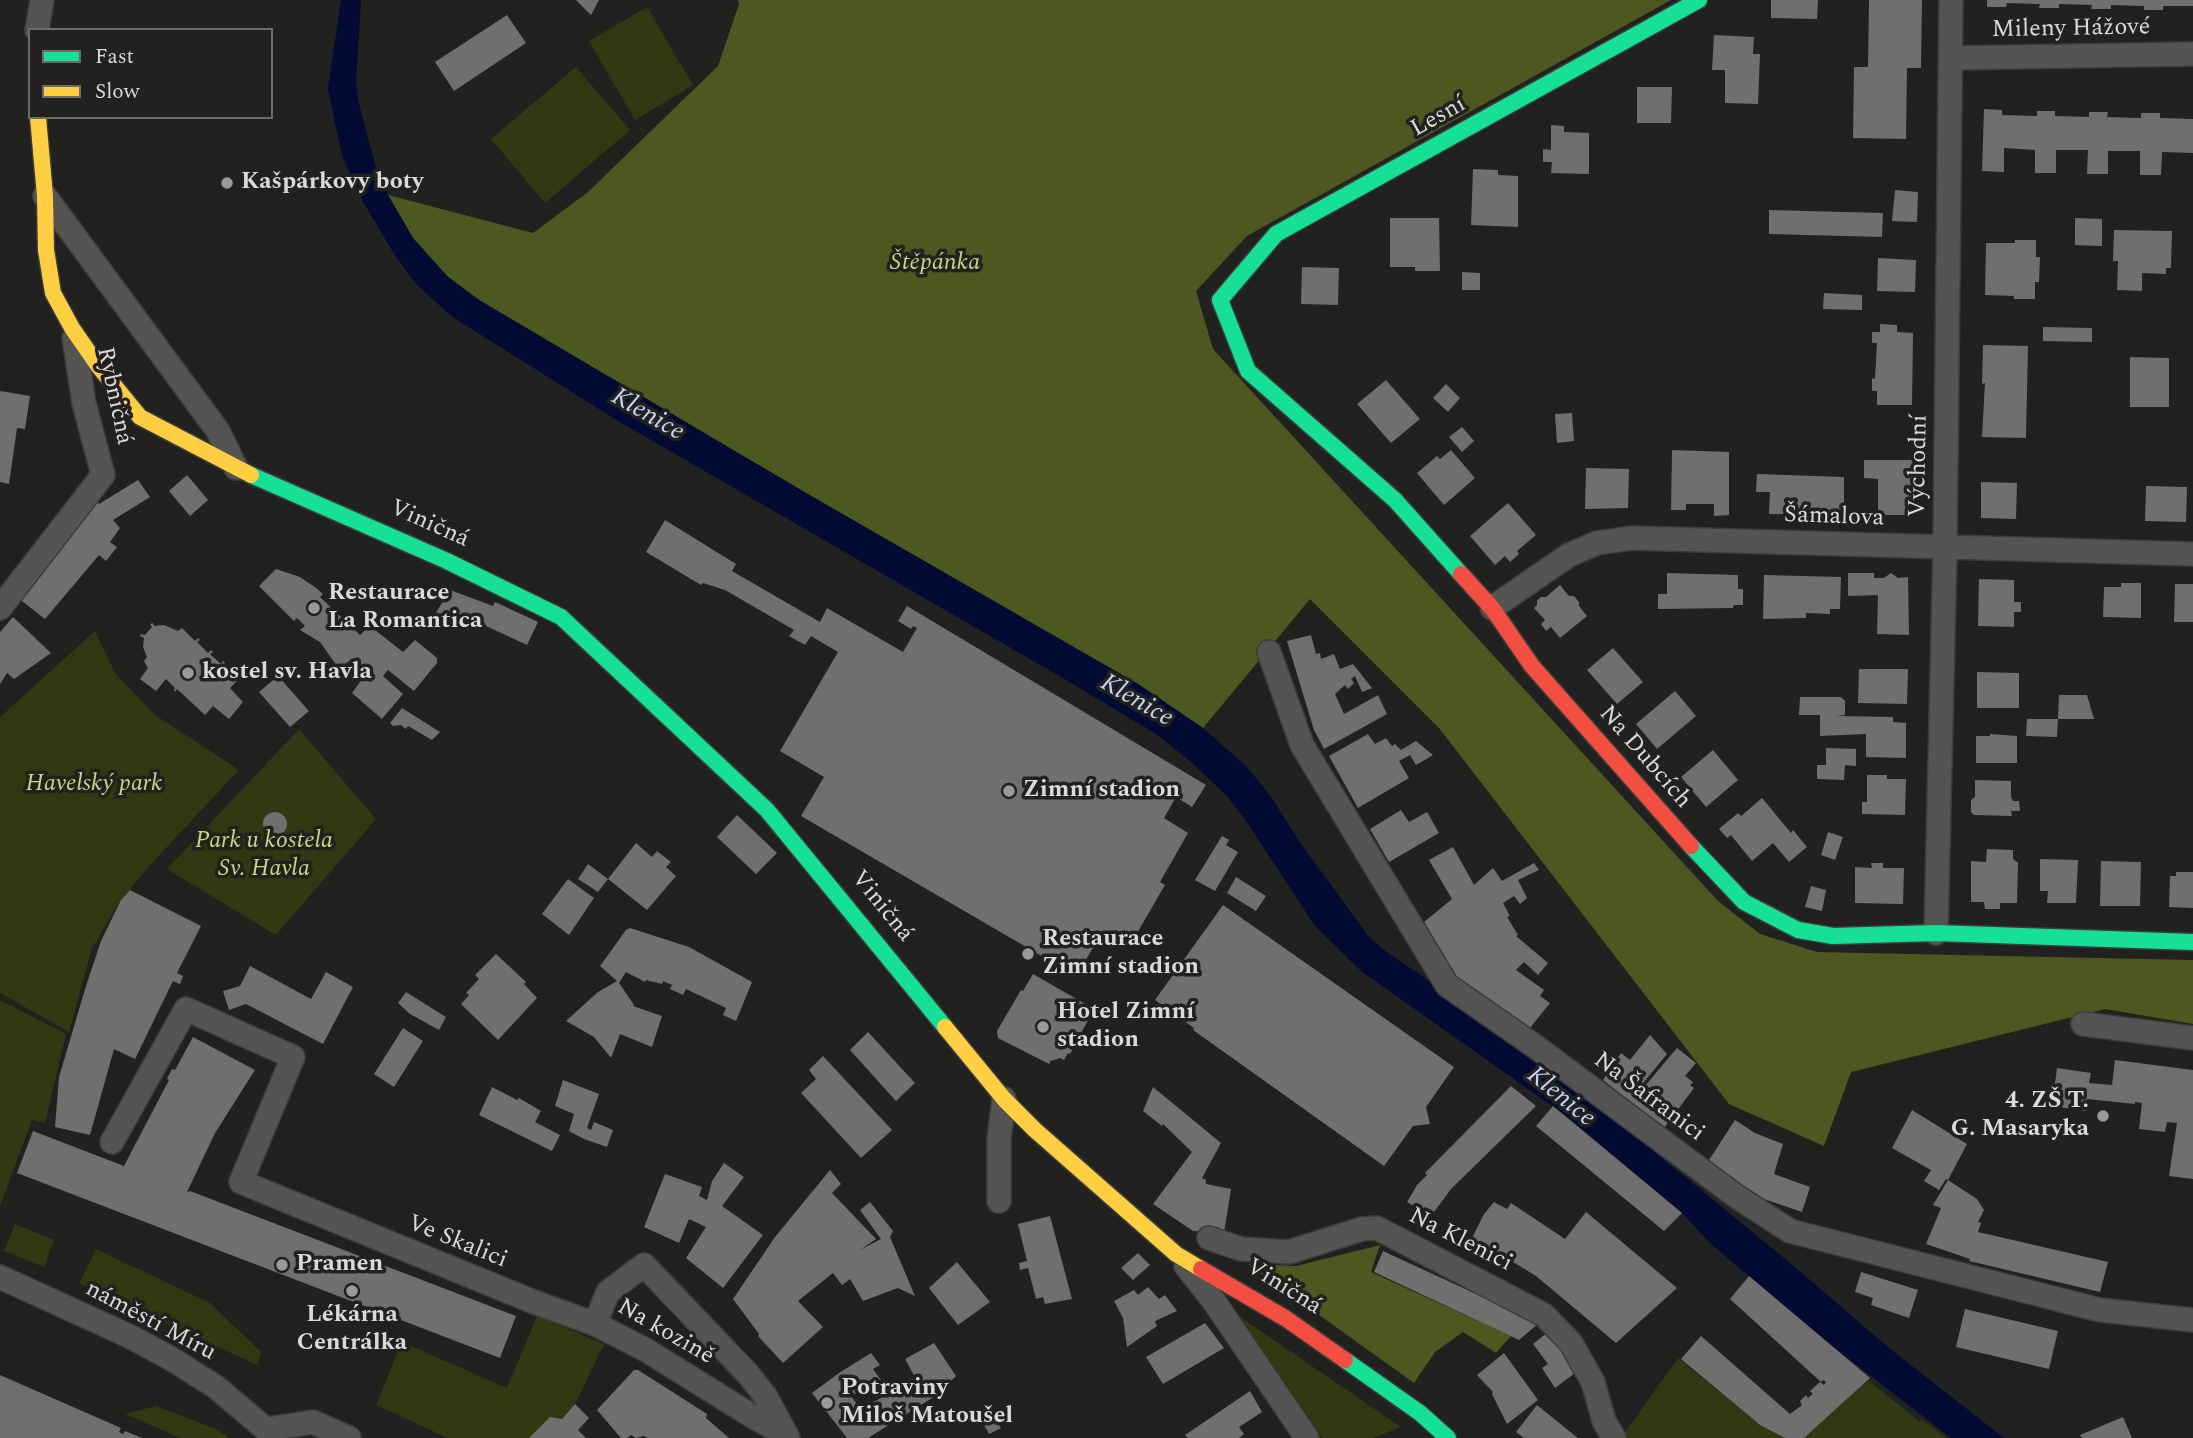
<!DOCTYPE html>
<meta charset="utf-8">
<style>
body{margin:0}
#map{position:relative;width:2193px;height:1438px;overflow:hidden;background:#212120;font-family:Spectral,serif}
canvas{display:block}
.legend{position:absolute;left:28px;top:28px;width:245px;height:91px;box-sizing:border-box;background:#22211f;border:2px solid #6c6b69;margin:0;padding:9px 12px;list-style:none;font-size:21px;color:#dadad8}
.legend li{display:flex;align-items:center;gap:14px;height:35px}
.legend b{width:35px;border:2px solid #6c6b69}
</style>
<div id="map">
<canvas width="2193" height="1438"></canvas>
<ul class="legend">
<li><b style="height:9px;background:#16e098"></b>Fast</li>
<li><b style="height:9px;background:#ffcf43"></b>Slow</li>
</ul>
</div>
<script>
const c = document.querySelector('canvas').getContext('2d');
c.lineJoin = 'round';
function paint(path, color) { c.fillStyle = color; c.fill(path, 'evenodd'); }
const poly = rows => new Path2D(rows.map(r => 'M' + r).join(''));
function strokePath(path, color, width, dash) { c.strokeStyle = color; c.lineWidth = width; c.lineCap = dash ? 'butt' : 'round'; c.setLineDash(dash || []); c.stroke(path); }
function drawText(font, color, halo, rows, align = 'center') {
  c.font = font + ' Spectral,serif'; c.lineWidth = 7; c.setLineDash([]); c.textBaseline = 'middle'; c.strokeStyle = halo; c.fillStyle = color; for (const [text, x, y, turn = 0] of rows) {
    c.save(); c.translate(x, y); c.rotate((+turn || 0) * Math.PI / 180); c.textAlign = isNaN(turn) ? turn : align; if (halo) c.strokeText(text, 0, 0); c.fillText(text, 0, 0); c.restore();
  }
}
const green = poly([
 [647,7,693,85,635,120,589,41],
 [576,67,630,130,545,203,491,139],
 [95,631,115,673,155,715,239,770,150,865,121,900,92,948,69,1032,0,993,0,717],
 [299,729,376,819,276,935,167,869],
 [0,1000,66,1034,45,1123,32,1120,0,1206],
 [15,1224,54,1240,44,1267,4,1251],
 [96,1249,210,1303,261,1352,257,1365,79,1283],
 [537,1316,604,1344,575,1404,562,1419,552,1419,529,1438,448,1438,376,1405,402,1342,507,1388],
 [1240,1317,1401,1427,1373,1438,1323,1438],
 [1678,1358,1760,1425,1785,1438,1621,1438],
 [1868,1380,1919,1421,1922,1419,1946,1438,1804,1438],
 [156,1406,216,1429,230,1438,181,1438,125,1414]
]);
const forest = poly([
 [738,0,1671,0,1247,236,1196,291,1213,349,1718,901,1760,934,1817,952,2193,960,2193,1024,2105,1009,1851,1072,1824,1146,1729,1104,1439,728,1310,599,1203,728,1138,684,806,493,479,300,447,276,413,238,388,195,533,233,588,192,718,66,739,4],
 [1380,1245,1371,1272,1511,1336,1496,1353,1463,1332,1435,1352,1414,1383,1248,1264,1296,1266]
]);
const water = poly([
 [341,0,361,0,356,83,359,104,375,164,388,195,413,238,447,276,479,300,806,493,1138,684,1203,728,1246,766,1270,795,1299,841,1369,937,1384,950,1506,1034,1607,1113,1795,1267,1889,1348,2004,1438,1951,1438,1809,1328,1709,1242,1682,1213,1569,1118,1361,971,1315,926,1246,821,1227,796,1191,762,1156,734,1061,677,613,418,451,316,416,284,394,254,362,200,342,156,328,89]
]);
const building = poly([
 [576,0,599,0,591,15],
 [1771,0,1818,0,1817,19,1771,18],
 [1869,0,1922,0,1921,68,1907,68,1906,139,1853,138,1854,67,1868,67],
 [1987,0,2193,0,2193,6,2163,6,2163,10,2144,10,2144,6,2111,5,2111,9,2091,9,2092,5,2059,4,2059,8,2039,8,2040,4,2007,3,2006,7,1987,7],
 [507,15,526,43,454,91,435,62],
 [1714,35,1754,37,1753,54,1760,54,1758,104,1725,103,1725,70,1712,70],
 [1637,87,1672,87,1671,123,1637,123],
 [1984,109,2002,110,2002,115,2037,116,2037,111,2055,111,2055,116,2089,117,2089,112,2108,112,2107,117,2141,118,2141,113,2160,113,2160,118,2193,119,2193,153,2162,152,2161,175,2140,175,2140,151,2108,151,2108,174,2087,174,2088,150,2056,150,2056,173,2035,173,2035,150,2004,148,2004,172,1982,171],
 [1551,125,1564,126,1564,132,1589,133,1589,174,1551,173,1552,162,1543,162,1543,149,1551,150],
 [1473,169,1498,170,1498,175,1518,176,1518,227,1471,225],
 [1895,190,1918,192,1917,222,1892,221],
 [1769,210,1883,213,1882,237,1769,234],
 [1390,218,1439,218,1440,271,1415,271,1415,267,1390,267],
 [2075,218,2102,219,2102,246,2075,245],
 [2114,230,2172,231,2171,268,2166,268,2166,274,2142,273,2142,291,2117,290,2118,261,2113,261],
 [2015,240,2036,240,2036,257,2040,257,2039,282,2035,282,2035,299,2014,299,2014,296,1985,295,1986,243,2015,243],
 [1878,258,1916,260,1915,292,1877,291],
 [1302,267,1339,268,1338,305,1301,304],
 [1462,272,1480,273,1480,290,1462,290],
 [1824,293,1862,295,1862,310,1823,309],
 [1880,324,1897,325,1897,332,1913,333,1912,405,1877,405,1877,391,1872,391,1872,378,1875,379,1877,343,1872,343,1872,332,1880,332],
 [2043,327,2092,328,2092,342,2043,341],
 [1983,345,2028,346,2026,438,1982,437,1985,383,1982,384],
 [2130,357,2169,358,2169,407,2130,407],
 [1386,380,1420,419,1391,443,1357,404],
 [1446,384,1460,398,1448,412,1433,398],
 [0,391,30,396,25,429,17,428,9,484,0,482],
 [1572,413,1574,441,1557,443,1555,414],
 [1462,427,1474,441,1462,452,1449,437],
 [1451,450,1475,478,1444,505,1417,473,1437,456,1440,459],
 [1672,450,1729,452,1729,515,1714,516,1714,504,1686,504,1686,510,1671,510],
 [1864,460,1913,460,1912,481,1918,481,1917,493,1911,493,1911,515,1878,515,1878,479,1864,478],
 [1586,468,1629,469,1628,508,1585,509],
 [1757,474,1844,477,1844,515,1769,514,1770,492,1756,492],
 [187,475,208,500,190,516,169,491],
 [138,480,150,497,113,520,120,528,110,542,117,547,106,561,99,555,45,619,18,598,98,501,99,504],
 [1981,482,2017,483,2016,519,1981,518],
 [2146,486,2187,487,2186,522,2145,521],
 [1508,503,1536,535,1517,551,1519,554,1510,562,1505,556,1495,565,1470,536],
 [665,520,736,564,732,571,820,622,827,608,903,652,917,628,913,626,911,629,898,621,907,606,1206,785,1192,807,1176,797,1164,818,1188,833,1160,882,1165,885,1133,940,1116,930,1109,942,1100,936,1076,976,801,816,824,777,780,751,838,652,811,636,805,645,789,636,794,630,725,590,703,583,701,585,646,552],
 [276,569,300,577,316,588,323,594,320,597,360,635,370,626,403,652,415,640,437,658,437,663,414,691,388,670,383,676,403,694,382,719,352,693,365,675,349,661,339,669,320,642,300,630,305,626,297,618,294,621,259,586],
 [1667,573,1738,575,1738,589,1743,589,1743,605,1734,605,1733,608,1658,609,1658,594,1667,594],
 [1848,573,1874,573,1874,578,1884,578,1891,573,1898,578,1908,577,1909,635,1877,634,1878,595,1848,596],
 [1764,575,1841,577,1840,609,1830,609,1830,614,1806,613,1806,618,1763,619],
 [1979,579,2014,580,2014,602,2021,602,2021,612,2014,612,2014,627,1978,626],
 [2121,583,2141,583,2141,618,2103,617,2104,587,2121,587],
 [2175,584,2193,584,2193,622,2174,622],
 [1560,585,1569,596,1574,596,1579,602,1579,606,1587,616,1560,638,1551,627,1546,631,1541,624,1545,620,1534,608,1537,605,1537,601,1541,597,1546,597],
 [450,590,493,606,495,602,538,622,527,645,484,625,470,629,472,627,435,614],
 [13,617,51,653,14,679,7,673,0,684,0,632],
 [153,623,154,626,164,625,178,631,182,628,195,641,198,638,200,640,197,642,208,653,211,650,213,652,210,654,221,664,223,661,225,663,223,666,238,680,230,688,243,702,229,719,213,706,205,715,177,689,175,692,174,690,175,688,166,679,156,691,140,679,148,668,144,661,147,657,143,647,144,638,140,636,141,634,145,635,152,627,150,624],
 [1311,635,1316,654,1320,653,1321,659,1334,654,1340,669,1353,664,1372,688,1362,692,1355,676,1351,679,1354,683,1348,689,1345,685,1335,694,1344,714,1378,695,1387,714,1324,749,1314,730,1287,641],
 [1613,648,1643,682,1617,704,1587,670],
 [1859,669,1908,669,1907,704,1858,703],
 [1977,672,2019,673,2019,708,1977,708],
 [278,676,309,711,290,727,259,692],
 [1675,691,1696,716,1657,749,1636,724],
 [2059,695,2087,695,2094,719,2058,719],
 [1800,697,1841,697,1845,701,1845,715,1837,716,1893,717,1893,722,1906,723,1906,758,1866,757,1866,734,1820,736,1820,715,1799,715],
 [402,708,440,732,432,740,408,726,406,729,401,725,393,726,390,723],
 [2027,719,2058,719,2057,737,2026,736],
 [1368,734,1375,744,1386,738,1392,746,1395,744,1401,750,1416,741,1433,755,1416,765,1410,755,1399,761,1409,778,1358,808,1329,756],
 [1990,734,2017,736,2017,763,1976,763,1976,736,1990,736],
 [1826,748,1856,749,1856,766,1845,765,1844,780,1817,779,1817,765,1826,765],
 [1713,750,1738,780,1706,807,1681,777],
 [1867,775,1887,775,1887,779,1906,779,1905,815,1862,814,1862,802,1867,802],
 [1975,780,2011,781,2011,797,2013,801,2019,801,2020,811,2011,811,2012,816,1974,815,1971,812,1971,800,1975,797],
 [1762,798,1791,833,1793,830,1807,847,1789,862,1773,843,1752,861,1731,835,1727,838,1719,829,1738,813,1741,816],
 [1401,810,1409,822,1427,812,1439,833,1389,862,1370,829],
 '263 824a12 12 0 1 1 24 0a12 12 0 1 1-24 0Z',
 [737,815,777,853,756,874,717,837],
 [1828,832,1843,837,1835,860,1821,855],
 [1222,836,1229,840,1226,845,1238,852,1215,891,1195,880],
 [636,843,652,857,657,851,671,862,666,867,676,876,647,910,608,879],
 [1453,847,1474,885,1493,868,1502,881,1534,863,1539,870,1518,880,1527,898,1520,904,1514,896,1503,903,1510,916,1507,917,1518,935,1516,936,1548,963,1538,975,1524,962,1516,970,1544,990,1540,996,1550,1003,1530,1028,1457,977,1424,922,1452,899,1429,860],
 [1987,849,2013,850,2013,859,2018,863,2017,903,2000,903,2000,909,1985,909,1984,902,1971,902,1971,861,1986,862],
 [2040,859,2078,860,2076,903,2047,903,2048,891,2040,891],
 [2101,861,2141,862,2140,906,2100,906],
 [1871,863,1883,863,1883,868,1904,868,1903,904,1855,903,1855,867,1872,868],
 [588,864,608,879,598,892,578,879],
 [2176,872,2193,872,2193,908,2169,907,2170,876,2176,876],
 [1236,877,1266,896,1256,911,1227,893],
 [568,879,594,898,569,935,542,914],
 [1811,886,1826,890,1822,911,1805,907],
 [130,890,201,926,177,973,183,976,180,984,173,981,135,1059,114,1049,90,1135,55,1127,59,1077,86,986,101,941,121,900],
 [1223,905,1454,1067,1426,1107,1430,1124,1413,1126,1384,1166,1193,1030,1194,1028,1155,1000],
 [630,928,689,947,752,982,736,1021,723,1015,726,1008,686,989,683,995,670,989,672,985,663,981,662,984,646,980,645,982,626,972,619,983,634,1005,633,1006,662,1016,652,1047,620,1034,611,1058,594,1037,566,1021,598,992,617,981,600,966,626,930],
 [496,954,526,982,524,984,537,998,498,1040,461,1004,469,995,466,993,479,979,475,975],
 [250,966,311,999,326,972,353,987,323,1044,246,1004,229,1010,223,991,240,986],
 [1033,974,1094,1009,1070,1054,1068,1053,1064,1060,1060,1058,1051,1061,1049,1064,998,1038,997,1031,1021,990,1023,991],
 [406,992,446,1017,439,1030,410,1014,398,1003],
 [403,1028,423,1041,394,1087,374,1074],
 [868,1032,915,1083,896,1101,850,1050],
 [1650,1035,1667,1054,1644,1082,1645,1084,1639,1093,1677,1048,1696,1063,1685,1076,1693,1082,1690,1085,1694,1088,1664,1128,1603,1080,1621,1053,1630,1060],
 [193,1037,255,1070,215,1133,187,1192,190,1191,516,1316,500,1358,17,1173,33,1131,124,1166,169,1080,167,1079,172,1069,175,1070],
 [823,1056,892,1130,861,1158,801,1093,816,1079,809,1070],
 [2115,1060,2193,1070,2193,1179,2169,1176,2177,1123,2167,1122,2165,1132,2139,1129,2142,1103,2135,1102,2135,1104,2087,1099,2086,1111,2052,1106,2057,1068,2091,1073,2089,1083,2112,1085],
 [563,1080,599,1094,587,1128,591,1130,594,1122,613,1130,607,1147,584,1139,569,1131,574,1114,555,1106],
 [1511,1086,1536,1106,1451,1189,1431,1216,1407,1202,1417,1185,1427,1175,1425,1173],
 [492,1087,517,1100,519,1098,541,1111,535,1122,560,1135,552,1151,479,1115],
 [1153,1087,1221,1143,1202,1178,1206,1180,1206,1184,1231,1189,1224,1233,1193,1231,1153,1204,1192,1152,1163,1124,1162,1126,1143,1111],
 [1553,1106,1682,1213,1664,1231,1536,1126],
 [1912,1110,1967,1144,1948,1180,1946,1179,1939,1190,1924,1181,1931,1170,1892,1148],
 [1735,1120,1755,1133,1783,1144,1774,1174,1810,1187,1802,1212,1761,1198,1707,1163],
 [724,1163,744,1177,722,1206,763,1235,723,1288,686,1258,706,1227,689,1219,679,1243,644,1227,665,1174,702,1187,699,1196,707,1200,712,1181],
 [830,1170,841,1184,832,1193,876,1239,860,1250,881,1239,860,1210,870,1202,893,1231,890,1237,915,1296,898,1288,863,1301,850,1279,842,1285,833,1273,798,1301,823,1327,783,1363,758,1336,759,1334,733,1299,775,1237],
 [1948,1180,1977,1199,1984,1210,1978,1222,1981,1223,1978,1232,2108,1262,2100,1292,1969,1261,1970,1259,1926,1244,1941,1208,1933,1205],
 [1494,1202,1507,1209,1511,1203,1565,1239,1586,1212,1677,1288,1616,1343,1536,1276,1495,1251,1471,1240,1484,1214],
 [1050,1216,1072,1299,1045,1304,1043,1297,1036,1299,1028,1268,1020,1270,1019,1263,1027,1261,1018,1224],
 [1383,1251,1539,1323,1519,1340,1374,1272],
 [1138,1253,1150,1265,1133,1280,1121,1268],
 [957,1262,990,1302,958,1325,929,1288],
 [1861,1272,1918,1290,1909,1318,1871,1305,1873,1298,1855,1292],
 [1749,1276,1870,1378,1804,1438,1785,1438,1760,1425,1681,1359,1701,1336,1790,1414,1802,1405,1800,1401,1806,1395,1808,1398,1813,1394,1810,1391,1820,1382,1824,1385,1826,1382,1823,1380,1821,1382,1730,1299],
 [1148,1287,1159,1299,1165,1295,1177,1311,1155,1321,1157,1326,1127,1347,1123,1318,1114,1301,1134,1290,1138,1295],
 [1965,1309,2058,1331,2049,1369,1956,1347],
 [1205,1323,1224,1348,1163,1384,1146,1357],
 [1548,1332,1557,1341,1575,1373,1555,1388,1542,1368,1548,1364,1533,1344],
 [934,1343,956,1376,937,1395,868,1438,847,1438,812,1393,839,1373,871,1353,880,1365,873,1369,881,1380,851,1396,861,1410,915,1377,905,1359],
 [1504,1353,1538,1400,1507,1424,1492,1394,1493,1392,1477,1375],
 [634,1370,638,1370,707,1414,706,1418,729,1438,648,1438,644,1436,636,1438,631,1435,627,1438,621,1438,597,1410],
 [0,1375,121,1428,119,1432,123,1434,125,1431,142,1438,0,1438],
 [1250,1391,1262,1412,1239,1427,1244,1434,1239,1438,1188,1438,1185,1435],
 [575,1404,589,1418,578,1430,586,1438,529,1438,550,1417,562,1419],
 [1537,1405,1574,1435,1578,1438,1524,1438,1516,1432],
 [994,1416,1001,1428,989,1434,983,1423],
 [2123,1417,2132,1438,2082,1438,2080,1435]
]);
const street = poly([
 [37,30,42,0],
 [1951,58,2193,54],
 [45,196,218,431,236,468],
 [0,608,103,475,84,403,74,338],
 [1492,608,1569,555,1597,543,1632,538,2193,554],
 [1269,652,1302,745,1447,985,1536,1047,1736,1196,1790,1231,2100,1310,2193,1320],
 [1936,933,1945,547,1951,0],
 [2083,1024,2193,1038],
 [112,1142,186,1009,293,1057,241,1182,534,1302,595,1324],
 [999,1201,999,1139,1004,1099],
 [1209,1238,1241,1249,1289,1252,1362,1229,1377,1228,1544,1315,1571,1343,1593,1382,1604,1421,1614,1438],
 [1186,1266,1213,1300,1307,1438],
 [0,1277,131,1337,170,1358,216,1387,276,1438],
 [267,1429,313,1422,349,1438],
 [785,1434,752,1416,646,1350,595,1324,608,1292,644,1265,748,1374,766,1397,788,1438]
]);
const fast = poly([
 [251,475,447,561,561,617,767,810,945,1027],
 [1461,574,1395,500,1248,371,1220,300,1276,234,1699,0],
 [1691,846,1744,902,1798,930,1833,936,1936,933,2193,942],
 [1345,1360,1420,1413,1448,1438]
]);
const slow = poly([
 [38,117,45,196,46,250,53,293,72,328,99,367,140,417,251,475],
 [945,1027,1004,1099,1035,1130,1176,1254,1201,1269]
]);
const jam = poly([
 [1461,574,1492,608,1532,666,1691,846],
 [1201,1269,1285,1318,1345,1360]
]);
const markers = [
 [227,183,7,"#999998"],
 [314,608,7,"#999998"],
 [188,673,7,"#999998"],
 [1009,791,7,"#999998"],
 [1028,954,7,"#999998"],
 [1043,1027,7,"#999998"],
 [2103,1116,7,"#999998"],
 [282,1265,7,"#999998"],
 [352,1291,7,"#999998"],
 [827,1403,7,"#999998"]
];
const streetNames = [
 ["Mileny Hážové",2071,30,-1],
 ["Lesní",1439,118,-29],
 ["Rybničná",113,396,78],
 ["Východní",1920,466,-89],
 ["Šámalova",1834,518,2],
 ["Viničná",429,525,24],
 ["Na Dubcích",1644,758,49],
 ["Viničná",881,907,51],
 ["Na Šafranici",1648,1098,37],
 ["Na Klenici",1460,1241,27],
 ["Ve Skalici",457,1243,22],
 ["Viničná",1283,1288,32],
 ["náměstí Míru",150,1322,28],
 ["Na kozině",665,1333,30]
];
const poiNames = [
 ["Kašpárkovy boty",241,183],
 ["Restaurace",328,594],
 ["La Romantica",328,622],
 ["kostel sv. Havla",202,673],
 ["Zimní stadion",1023,791],
 ["Restaurace",1042,940],
 ["Zimní stadion",1042,968],
 ["Hotel Zimní",1057,1013],
 ["stadion",1057,1041],
 ["4. ZŠ T.",2089,1102,"right"],
 ["G. Masaryka",2089,1130,"right"],
 ["Pramen",296,1265],
 ["Lékárna",352,1316,"center"],
 ["Centrálka",352,1344,"center"],
 ["Potraviny",841,1389],
 ["Miloš Matoušel",841,1417]
];
const parkNames = [
 ["Štěpánka",935,264],
 ["Havelský park",94,785],
 ["Park u kostela",264,842],
 ["Sv. Havla",264,870]
];
const waterNames = [
 ["Klenice",647,416,30],
 ["Klenice",1136,702,30],
 ["Klenice",1560,1098,39]
];
paint(green, '#313912');
paint(forest, '#4c581f');
paint(water, '#030b35');
paint(building, '#6f6f6e');
strokePath(street, '#3c3c3b', 26);
strokePath(fast, '#3c3c3b', 19);
strokePath(slow, '#3c3c3b', 19);
strokePath(jam, '#3c3c3b', 19);
strokePath(street, '#555453', 23);
strokePath(fast, '#16e098', 16);
strokePath(slow, '#ffcf43', 16);
strokePath(jam, '#f24e42', 16);
for (const [x, y, r, color] of markers) { const dot = new Path2D(); dot.arc(x, y, r, 0, 2 * Math.PI); c.fillStyle = color; c.fill(dot); strokePath(dot, '#22211f', 2.5); }
drawText('24px', '#dadad8', '#22211f', streetNames);
drawText('bold 24px', '#dadad8', '#22211f', poiNames, 'left');
drawText('italic 24px', '#c4da7c', '#22211f', parkNames);
drawText('italic 26px', '#c3d6f6', '#22211f', waterNames);
</script>
